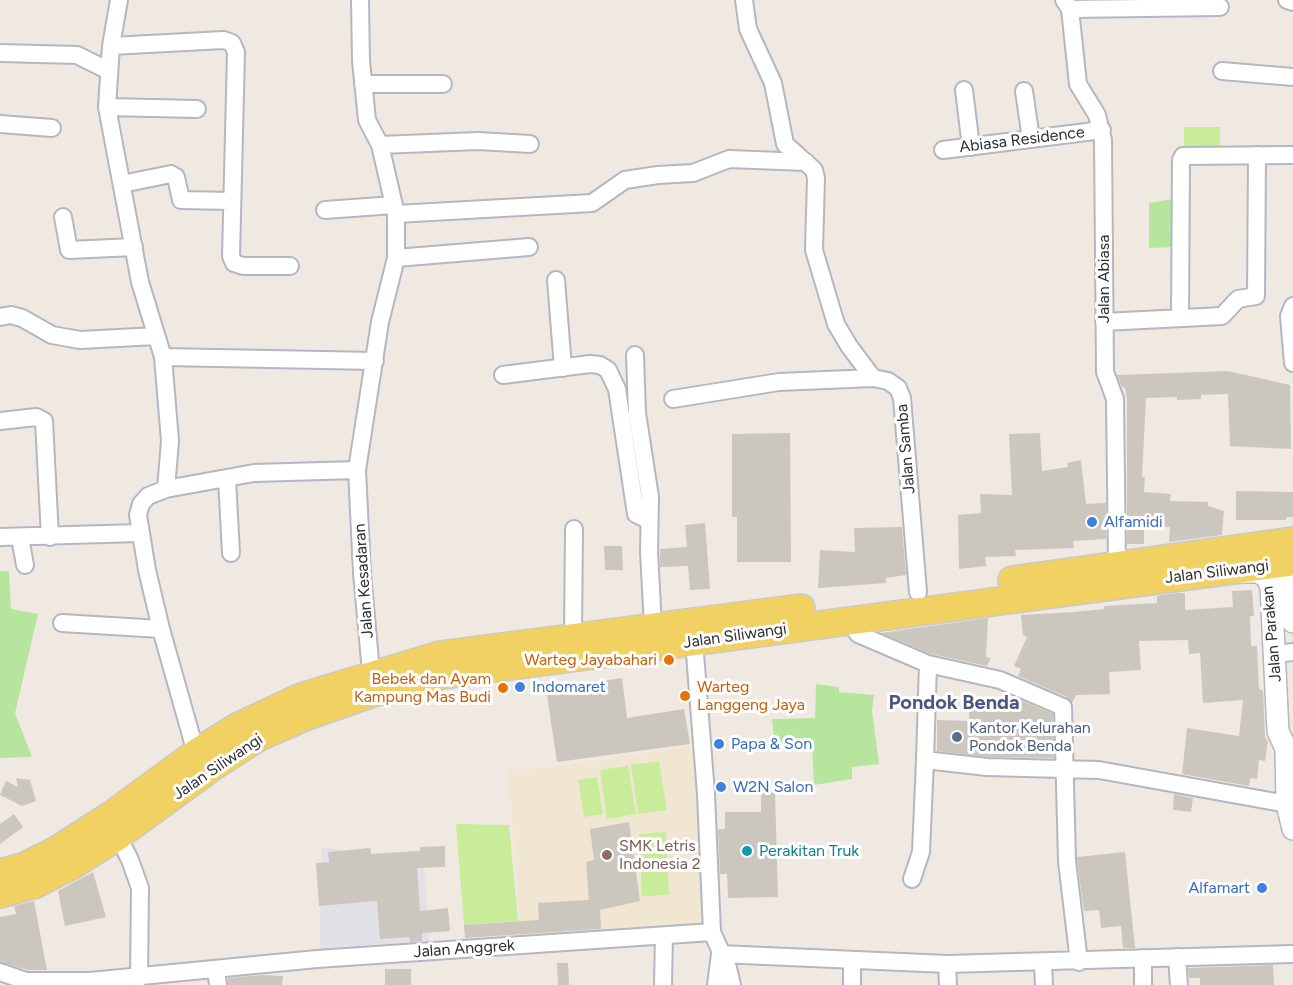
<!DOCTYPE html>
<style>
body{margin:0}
canvas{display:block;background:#efe9e1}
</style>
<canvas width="1293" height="985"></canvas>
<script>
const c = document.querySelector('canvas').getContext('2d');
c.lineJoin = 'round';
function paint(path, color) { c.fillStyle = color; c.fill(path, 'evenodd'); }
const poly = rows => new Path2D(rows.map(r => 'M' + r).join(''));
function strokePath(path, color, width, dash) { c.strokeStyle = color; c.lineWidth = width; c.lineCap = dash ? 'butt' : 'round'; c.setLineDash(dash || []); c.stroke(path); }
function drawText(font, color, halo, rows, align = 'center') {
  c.font = font + ' Figtree,sans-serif'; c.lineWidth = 6; c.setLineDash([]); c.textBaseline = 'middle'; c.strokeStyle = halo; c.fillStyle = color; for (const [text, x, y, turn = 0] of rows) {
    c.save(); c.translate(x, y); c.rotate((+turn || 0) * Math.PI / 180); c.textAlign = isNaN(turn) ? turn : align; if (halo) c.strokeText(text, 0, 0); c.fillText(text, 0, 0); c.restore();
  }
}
const industrial = poly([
 [321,847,371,854,423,850,430,949,320,956]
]);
const education = poly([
 [690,746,691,751,699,750,700,783,696,783,704,927,521,938,508,770,552,767]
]);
const green = poly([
 [1173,199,1174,247,1149,248,1149,203],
 [0,571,9,571,11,609,38,614,15,713,32,757,0,758],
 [816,684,839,687,839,692,874,695,872,711,879,764,852,767,852,779,814,785,812,746,775,748,772,719,815,718]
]);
const pitch = poly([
 [1184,127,1220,127,1220,148,1184,148],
 [659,761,667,810,638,814,631,765],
 [628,766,636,814,607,819,600,770],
 [597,777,603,814,584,817,578,780],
 [456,824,509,825,518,921,464,925],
 [666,832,669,895,642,896,639,834]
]);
const building = poly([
 [1228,371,1290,385,1291,449,1230,446,1228,394,1201,395,1201,399,1177,400,1177,397,1146,398,1142,477,1145,477,1144,492,1171,494,1170,501,1208,502,1208,506,1224,511,1222,535,1169,542,1170,527,1144,526,1144,544,1127,544,1127,399,1125,388,1122,387,1117,375],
 [790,433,791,562,737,562,737,517,732,517,732,434],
 [1040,433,1042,471,1068,467,1067,463,1081,460,1086,504,1106,503,1106,539,1073,541,1074,548,1015,550,1016,556,985,557,986,566,959,569,958,515,981,513,980,494,1012,495,1009,434],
 [1236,491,1293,492,1293,517,1286,517,1286,520,1236,520],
 [705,523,710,589,690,590,688,566,660,567,660,549,687,547,685,525],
 [902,527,906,575,886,578,886,583,818,588,820,550,855,552,854,528],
 [604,546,622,546,623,570,605,570],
 [1252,590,1254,616,1250,616,1251,646,1257,646,1259,689,1263,690,1265,738,1268,741,1265,761,1259,760,1257,779,1250,778,1249,786,1182,774,1187,728,1239,736,1243,700,1203,703,1200,653,1189,654,1188,640,1139,641,1141,670,1109,672,1110,694,1076,695,1072,703,1067,697,1018,676,1021,669,1014,666,1027,637,1023,635,1021,615,1074,612,1104,609,1104,606,1157,603,1157,596,1176,593,1185,593,1185,610,1233,607,1232,591],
 [988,618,986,657,991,658,987,666,931,654,881,633],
 [622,678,627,718,684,709,690,744,557,762,546,689],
 [1015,698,1053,714,1054,758,988,757,937,751,937,720,969,721,969,709,1014,708],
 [16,778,30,780,36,801,22,806,0,795,6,781,18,787],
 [775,792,778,897,728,898,727,874,720,874,718,829,725,829,725,812,761,812,761,793],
 [1174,794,1193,798,1191,812,1173,810],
 [14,814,23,827,0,844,0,824],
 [629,822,640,901,600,910,601,929,465,938,464,925,539,920,538,903,589,900,586,862,594,860,590,829],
 [445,846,445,867,417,868,420,911,448,908,450,931,422,933,422,941,410,942,410,937,380,939,377,901,319,906,316,863,329,862,328,852,370,848,371,854,420,851,420,847],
 [1125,852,1135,948,1123,948,1121,926,1101,928,1099,910,1084,911,1077,860,1077,857],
 [93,872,106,917,65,926,58,891],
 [34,901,44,954,47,970,28,970,0,962,0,917,16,914,14,906],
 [557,963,568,963,569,985,558,985],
 [1273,965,1274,985,1200,985,1200,978,1189,978,1188,968],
 [385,969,411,969,411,985,385,985],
 [263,975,283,976,282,985,228,985,228,978]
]);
const minor = poly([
 [119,0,111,46,107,107,140,282,163,357,170,441,166,489],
 [744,0,748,29,773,83,785,144,814,170,816,178,814,250,836,324,849,346,873,378],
 [1064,0,1070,9,1078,84,1097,115,1103,140,1105,372,1115,399,1117,565],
 [1287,0,1293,2],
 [1070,9,1220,7],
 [111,46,224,40,232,43,236,52,231,256,234,263,243,266,290,266],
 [0,53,77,55,109,71],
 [1222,71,1293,77],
 [363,84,443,84],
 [964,90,971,147],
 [1024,91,1031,139],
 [107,107,197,109],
 [0,124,52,128],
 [380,145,478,141,530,144],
 [943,150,1102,130],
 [122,184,171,174,176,177,181,200,232,201],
 [325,210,394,205],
 [396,214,592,203,625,180,658,175,693,173,729,159,806,162],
 [63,217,69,250,134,247],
 [396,258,529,247],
 [556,280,563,368],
 [1293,306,1289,316,1293,363],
 [0,317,11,315,22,318,52,335,80,340,156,336],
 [1180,318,1181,160,1183,156,1292,155],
 [1104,322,1222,316,1238,299,1256,296,1257,155],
 [635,355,637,413,650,497,649,552,653,626],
 [163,357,375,361],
 [503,375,590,364,600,365,608,370,617,389,636,514,648,520],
 [673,399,779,382,873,378,888,381,898,388,902,398,918,592],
 [0,421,36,417,44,421,50,537],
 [357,470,362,573,372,683],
 [227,479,231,553],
 [0,537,140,533],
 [20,538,25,565],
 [848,620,858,634,928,664,1000,680,1063,707,1067,861,1079,962],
 [62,623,161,629],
 [573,636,574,529],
 [694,641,706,794,712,932,728,968,732,985],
 [1276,654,1293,652],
 [928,664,925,760,987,767,1099,770,1287,804],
 [196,753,161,629,147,570,138,515,141,504,148,496,166,489,254,473,357,470,380,322,396,258,396,214,380,145,367,120,361,61,360,0],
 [118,836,130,860,140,888,139,978],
 [912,879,921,852,925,760],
 [720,954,947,964,1293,954],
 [1177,957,1179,985],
 [1143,958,1143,985],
 [852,961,852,985],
 [947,964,948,985],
 [1043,964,1044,985],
 [216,970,218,985],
 [0,972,26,981,90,981,317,959,712,932],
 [663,985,664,936],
 [716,985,720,954]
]);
const tertiary = poly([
 [1274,552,1285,563,1290,580,1293,622],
 [1242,572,1258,572,1267,577,1271,587,1278,731,1286,749,1287,804,1293,829]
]);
const primary = poly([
 [1012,580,1293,541],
 [0,873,23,867,57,850,110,816,196,753,237,727,301,697,440,655,801,608],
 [0,894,36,884,71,866,118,836,214,766,259,737,307,716,373,693,443,675,1293,562]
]);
const markers = [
 [1092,522,6,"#3f7fe0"],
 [669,660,6,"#e8710a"],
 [520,687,6,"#3f7fe0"],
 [503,688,6,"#e8710a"],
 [685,696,6,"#e8710a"],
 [957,737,6,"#5c6f8a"],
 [719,744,6,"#3f7fe0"],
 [721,787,6,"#3f7fe0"],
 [747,851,6,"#0f9aa8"],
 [607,855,6,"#8d6e63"],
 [1262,888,6,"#3f7fe0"]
];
const streetNames = [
 ["Abiasa Residence",1022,140,-7],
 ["Jalan Abiasa",1104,279,-90],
 ["Jalan Samba",906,449,-95],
 ["Jalan Siliwangi",1217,572,-7],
 ["Jalan Kesadaran",364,581,-94],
 ["Jalan Parakan",1272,634,-95],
 ["Jalan Siliwangi",735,636,-8],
 ["Jalan Siliwangi",218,767,-34],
 ["Jalan Anggrek",464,949,-4]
];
const shopNames = [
 ["Alfamidi",1104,522],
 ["Indomaret",532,687],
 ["Papa & Son",731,744],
 ["W2N Salon",733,787],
 ["Alfamart",1250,888,"right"]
];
const foodNames = [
 ["Warteg Jayabahari",657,660],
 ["Bebek dan Ayam",491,679],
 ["Kampung Mas Budi",491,697],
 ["Warteg",697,687,"left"],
 ["Langgeng Jaya",697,705,"left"]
];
const serviceNames = [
 ["Kantor Kelurahan",969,728],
 ["Pondok Benda",969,746]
];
const educationNames = [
 ["SMK Letris",619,846],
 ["Indonesia 2",619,864]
];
const cultureNames = [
 ["Perakitan Truk",759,851]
];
const quarterNames = [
 ["Pondok Benda",954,703]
];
paint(industrial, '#e3e1e8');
paint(education, '#f0e6d1');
paint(green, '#b6e59e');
paint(pitch, '#c9ec9a');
paint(building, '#cbc7bf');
strokePath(minor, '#b4b7c1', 20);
strokePath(tertiary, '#b4b7c1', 24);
strokePath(primary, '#c9c9c9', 30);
strokePath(minor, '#fff', 16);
strokePath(tertiary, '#fff', 21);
strokePath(primary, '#f2d163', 27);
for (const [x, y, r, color] of markers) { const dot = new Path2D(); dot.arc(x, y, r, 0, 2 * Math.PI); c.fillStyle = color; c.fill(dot); strokePath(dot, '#fff', 2); }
drawText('16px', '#2e2e2e', '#fff', streetNames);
drawText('16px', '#366cbe', '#fff', shopNames, 'left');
drawText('16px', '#c56008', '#fff', foodNames, 'right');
drawText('16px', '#4e5e75', '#fff', serviceNames, 'left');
drawText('16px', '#785e54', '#fff', educationNames, 'left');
drawText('16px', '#0d838f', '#fff', cultureNames, 'left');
drawText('bold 20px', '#4d5680', '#fff', quarterNames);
</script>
